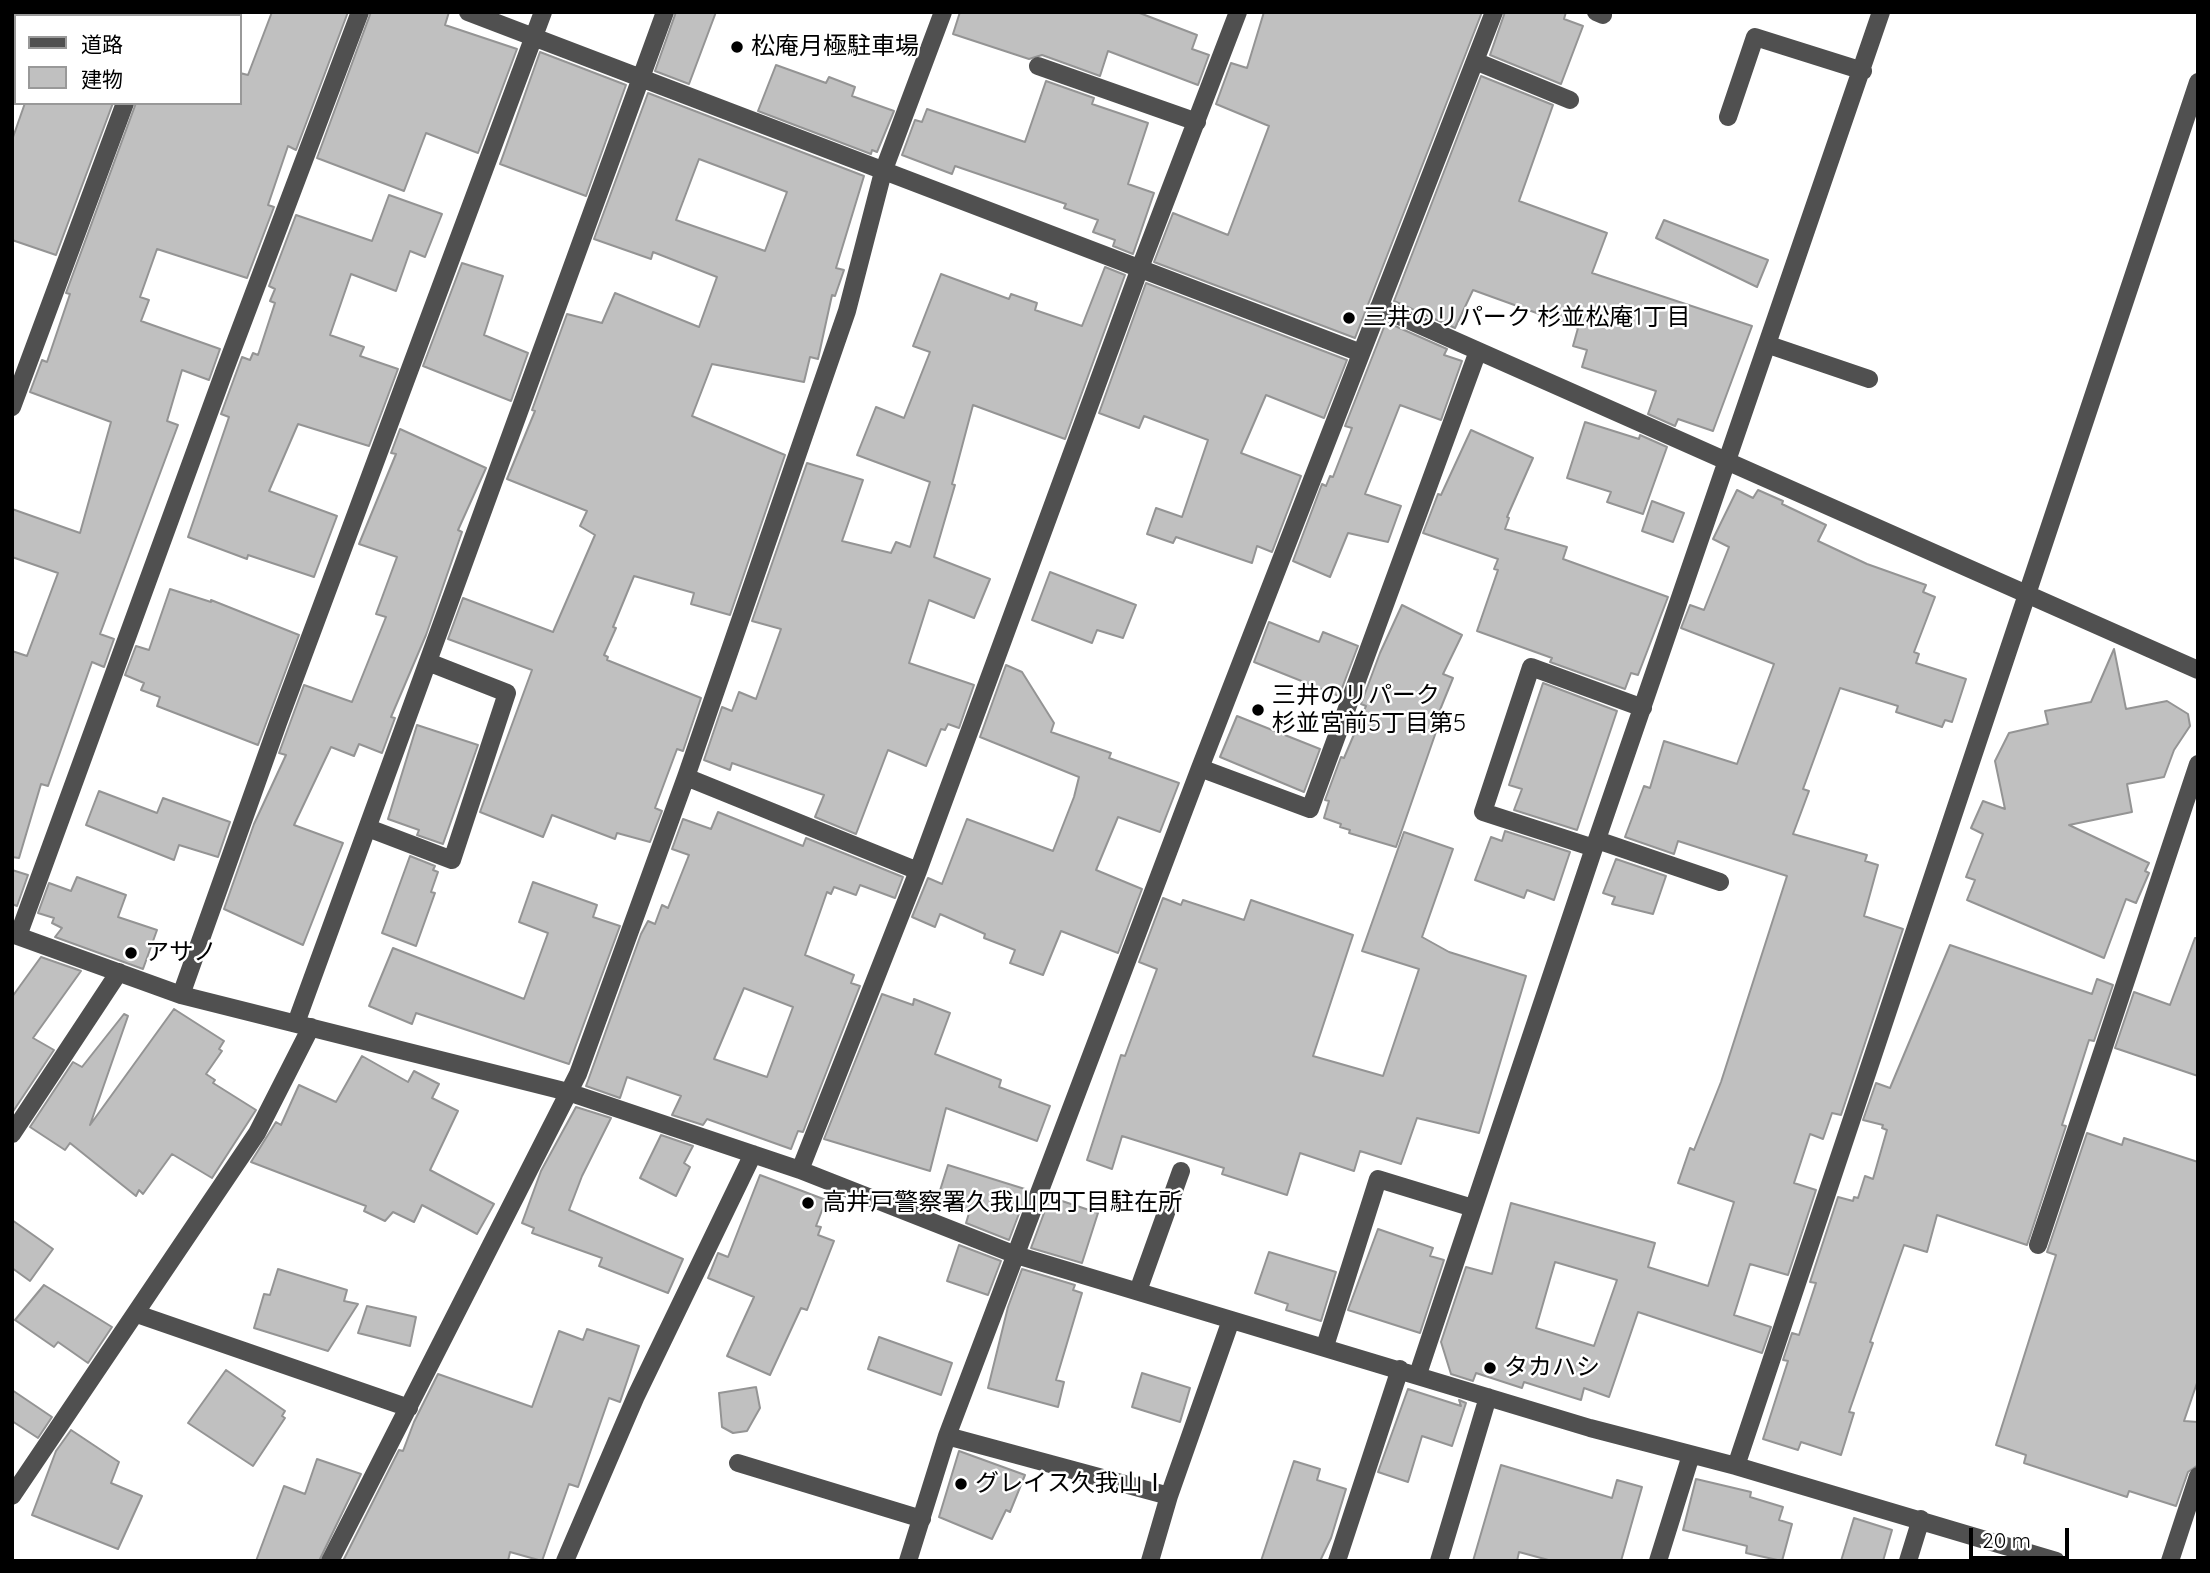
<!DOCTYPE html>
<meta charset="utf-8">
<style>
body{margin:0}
#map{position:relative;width:2210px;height:1573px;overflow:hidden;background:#fff;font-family:Quicksand,"Noto Sans JP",sans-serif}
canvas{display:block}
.frame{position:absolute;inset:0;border:14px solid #000;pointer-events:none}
.legend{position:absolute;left:14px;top:14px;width:228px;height:91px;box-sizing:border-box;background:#fff;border:2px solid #999;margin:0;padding:9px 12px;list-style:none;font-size:21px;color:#000}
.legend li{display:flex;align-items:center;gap:14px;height:35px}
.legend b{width:35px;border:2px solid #999}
.scale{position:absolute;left:1969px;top:1528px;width:100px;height:32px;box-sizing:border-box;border:4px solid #000;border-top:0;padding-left:9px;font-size:21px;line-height:24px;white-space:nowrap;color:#000;-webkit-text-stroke:5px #fff;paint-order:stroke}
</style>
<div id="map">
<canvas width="2210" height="1573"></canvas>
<div class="frame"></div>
<ul class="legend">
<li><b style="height:9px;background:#505050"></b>道路</li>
<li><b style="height:19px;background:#c0c0c0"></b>建物</li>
</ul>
<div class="scale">20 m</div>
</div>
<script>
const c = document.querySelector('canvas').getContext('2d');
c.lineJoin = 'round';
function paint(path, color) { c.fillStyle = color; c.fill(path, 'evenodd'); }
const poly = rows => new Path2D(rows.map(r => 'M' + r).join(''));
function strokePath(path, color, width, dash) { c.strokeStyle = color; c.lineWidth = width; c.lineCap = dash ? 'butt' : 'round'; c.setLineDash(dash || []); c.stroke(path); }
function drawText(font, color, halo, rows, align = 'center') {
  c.font = font + ' Quicksand,"Noto Sans JP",sans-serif'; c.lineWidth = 5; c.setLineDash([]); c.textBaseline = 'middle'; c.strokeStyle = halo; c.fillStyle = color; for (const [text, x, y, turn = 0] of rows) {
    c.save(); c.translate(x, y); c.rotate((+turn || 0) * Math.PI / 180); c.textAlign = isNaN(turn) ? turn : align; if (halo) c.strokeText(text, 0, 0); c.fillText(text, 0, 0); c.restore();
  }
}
const building = poly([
 [272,12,348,12,296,150,288,146,268,205,274,207,247,278,157,249,140,297,149,300,141,321,220,349,209,380,182,370,167,421,178,425,100,634,114,639,104,667,92,662,48,786,41,784,19,858,12,857,12,651,27,656,58,573,12,557,12,509,80,533,111,422,30,392,42,360,47,362,70,294,66,293,136,103,240,103,240,73,248,75,272,12],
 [371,12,449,12,445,25,517,49,478,153,426,133,404,191,317,158,371,12],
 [676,12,716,12,689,84,655,71,676,12],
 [960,12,1137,12,1197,35,1192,49,1209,55,1198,85,1108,51,1100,76,1042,55,1029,59,953,34,960,12],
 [1264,12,1482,12,1355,338,1154,262,1173,213,1228,235,1269,126,1216,104,1231,63,1247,68,1264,12],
 [1505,12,1566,12,1564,19,1583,26,1561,84,1490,55,1505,12],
 [540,52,626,85,586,196,500,164,540,52],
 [776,65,826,83,829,77,855,87,852,96,894,111,877,152,872,150,871,154,758,111,776,65],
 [1481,76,1553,105,1519,201,1607,233,1592,273,1752,326,1713,431,1678,419,1675,426,1648,414,1656,391,1582,367,1587,350,1573,346,1578,328,1473,290,1455,328,1394,301,1481,76],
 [1046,81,1094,98,1092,104,1148,123,1128,184,1154,193,1133,254,1113,246,1115,240,1093,232,1098,220,1064,208,1066,204,955,166,952,174,902,155,915,120,922,122,927,109,1025,142,1046,81],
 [648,93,864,176,836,268,844,270,835,296,832,295,818,359,810,357,804,382,712,364,692,416,785,455,730,615,691,604,694,593,634,576,613,627,616,628,604,655,608,657,607,660,701,698,683,751,677,749,655,808,662,811,650,842,617,833,615,839,552,815,543,837,480,812,532,670,448,639,463,598,553,632,595,535,580,526,587,511,507,479,535,411,532,410,567,314,602,323,615,293,699,327,717,277,653,252,651,259,594,239,648,93],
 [699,159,787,192,765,251,676,220,699,159],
 [25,103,113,103,56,255,12,240,12,140,25,103],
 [389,195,442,214,425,257,410,251,396,291,351,274,330,335,364,347,360,356,398,369,369,446,298,424,269,491,337,516,314,577,248,555,247,559,188,537,229,417,221,414,242,357,250,360,253,353,258,355,275,303,270,301,275,289,269,286,296,215,372,241,389,195],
 [1664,220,1768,260,1757,287,1656,238,1664,220],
 [462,263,503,276,484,335,528,353,511,401,423,366,462,263],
 [1105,267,1125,275,1065,439,973,405,952,484,955,485,934,557,990,579,974,618,929,600,909,663,974,685,959,728,948,724,945,730,941,729,926,766,888,750,856,834,815,817,824,795,732,763,730,770,704,760,722,707,732,711,739,692,756,699,781,629,752,621,807,463,863,480,842,541,891,553,896,542,910,547,930,482,857,455,876,407,904,418,930,352,913,346,941,274,1009,299,1011,294,1037,303,1035,310,1082,326,1105,267],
 [1146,283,1347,360,1324,418,1266,395,1241,453,1301,476,1272,552,1257,546,1252,563,1176,537,1173,543,1147,534,1156,508,1182,517,1208,440,1144,416,1139,428,1099,413,1146,283],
 [1386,322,1447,349,1444,355,1462,361,1441,420,1400,405,1365,494,1401,506,1388,542,1348,533,1330,577,1293,561,1322,484,1326,486,1330,476,1333,477,1352,428,1345,426,1386,322],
 [1585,422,1639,439,1640,435,1667,447,1643,514,1607,502,1611,492,1567,478,1585,422],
 [400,429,486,468,458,530,462,532,426,635,391,717,395,718,382,753,359,744,354,756,331,747,294,825,343,843,303,945,224,909,254,824,286,755,279,753,304,685,352,702,386,617,376,614,397,557,359,544,396,454,391,453,400,429],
 [1471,430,1533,458,1507,517,1509,518,1505,529,1567,547,1563,559,1668,597,1638,675,1631,673,1625,689,1550,662,1552,658,1477,631,1498,570,1494,569,1498,559,1423,533,1438,494,1441,495,1471,430],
 [1737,490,1753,498,1758,490,1783,501,1782,504,1826,525,1818,541,1867,564,1926,585,1923,592,1935,597,1914,652,1919,654,1916,663,1966,679,1952,722,1945,720,1942,727,1896,712,1898,706,1840,688,1803,789,1809,791,1793,834,1867,855,1865,861,1878,865,1864,916,1903,929,1841,1115,1832,1113,1823,1139,1810,1134,1794,1183,1816,1190,1788,1275,1750,1264,1734,1315,1771,1327,1762,1353,1638,1312,1609,1397,1584,1388,1581,1400,1524,1382,1522,1388,1476,1373,1473,1381,1451,1374,1441,1342,1466,1267,1492,1274,1511,1203,1655,1243,1648,1267,1708,1286,1734,1202,1678,1183,1690,1148,1694,1150,1721,1082,1787,876,1678,841,1674,854,1625,837,1644,786,1650,788,1664,741,1737,764,1774,664,1681,628,1690,605,1704,610,1729,547,1713,539,1737,490],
 [1555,1262,1617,1280,1594,1346,1536,1328,1555,1262],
 [1652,501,1684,513,1673,542,1642,531,1652,501],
 [1050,572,1136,605,1123,638,1097,630,1092,643,1032,620,1050,572],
 [170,589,211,602,211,600,299,635,258,745,157,706,160,697,141,690,144,683,125,675,136,646,149,650,170,589],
 [1402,605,1462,635,1443,674,1453,678,1433,727,1437,729,1396,847,1349,833,1350,830,1340,827,1341,824,1324,818,1329,801,1325,800,1341,757,1344,758,1366,706,1361,704,1380,653,1402,605],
 [1269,622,1319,642,1323,632,1358,646,1339,696,1254,662,1269,622],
 [2114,649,2126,709,2167,701,2188,714,2190,726,2174,750,2164,777,2127,784,2132,812,2069,825,2149,863,2145,871,2149,873,2136,903,2126,899,2104,958,1967,900,1975,880,1966,877,1983,834,1971,828,1983,801,2005,809,1995,761,2009,733,2048,724,2045,711,2091,702,2114,649],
 [1006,665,1022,672,1054,723,1051,732,1111,753,1109,758,1179,783,1160,832,1118,817,1096,870,1142,889,1118,953,1061,931,1043,975,1010,963,1015,950,984,938,985,934,940,914,935,927,912,917,928,878,942,884,967,819,1053,851,1074,797,1079,777,980,737,1006,665],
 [1543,683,1617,711,1577,830,1514,810,1522,789,1509,785,1543,683],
 [1237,716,1320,749,1304,792,1220,757,1237,716],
 [417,725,478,745,443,844,417,835,419,830,388,819,417,725],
 [99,791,157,813,163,798,230,822,218,857,179,845,174,860,86,825,99,791],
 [718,812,803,846,806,838,903,877,895,898,860,885,856,895,834,887,831,894,827,892,805,955,854,975,851,983,860,986,803,1132,798,1131,791,1149,707,1119,703,1125,672,1115,681,1096,627,1077,620,1098,586,1086,641,934,648,921,655,924,662,905,668,908,689,855,672,849,683,819,711,829,718,812],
 [744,988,793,1007,767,1077,714,1059,744,988],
 [1505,831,1570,852,1554,900,1527,890,1524,898,1475,880,1491,837,1502,841,1505,831],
 [1404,832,1453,849,1422,937,1449,952,1526,976,1479,1133,1417,1118,1401,1164,1360,1151,1354,1171,1300,1153,1287,1195,1222,1174,1224,1168,1122,1136,1112,1169,1087,1160,1121,1055,1125,1056,1157,969,1139,962,1163,898,1181,905,1183,900,1244,920,1251,900,1353,935,1313,1056,1383,1076,1419,969,1362,951,1404,832],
 [410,856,435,866,433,870,438,872,431,892,435,893,416,946,382,933,410,856],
 [1616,859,1666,876,1653,914,1612,904,1615,897,1603,893,1616,859],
 [12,870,28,875,17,906,12,904,12,870],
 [77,877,126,895,118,917,157,930,143,969,55,937,62,928,52,923,54,918,38,913,49,883,71,891,77,877],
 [533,882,597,905,593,917,620,926,569,1064,416,1013,412,1024,369,1006,393,948,524,999,548,933,519,922,533,882],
 [2195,938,2198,938,2198,1076,2115,1048,2134,992,2170,1005,2195,938],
 [1950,945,2092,994,2097,979,2113,985,2094,1041,2089,1040,2062,1125,2066,1126,2027,1245,1937,1215,1927,1252,1904,1245,1870,1342,1873,1343,1849,1412,1854,1413,1841,1455,1801,1442,1798,1450,1763,1439,1788,1361,1783,1360,1792,1333,1799,1335,1800,1332,1816,1283,1810,1282,1838,1197,1853,1201,1854,1197,1858,1198,1865,1176,1873,1179,1887,1130,1882,1128,1883,1125,1863,1120,1876,1083,1890,1088,1950,945],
 [41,957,81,971,33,1038,54,1050,12,1113,12,997,41,957],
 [882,994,913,1005,914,999,950,1013,935,1054,1001,1080,999,1087,1050,1106,1037,1141,946,1108,930,1171,824,1139,882,994],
 [174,1009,224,1041,219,1049,222,1051,206,1074,215,1080,213,1083,256,1110,212,1178,172,1154,143,1194,139,1190,136,1196,70,1143,65,1150,30,1127,73,1062,82,1067,124,1014,128,1016,90,1125,174,1009],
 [362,1056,408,1082,414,1071,439,1084,432,1098,458,1111,430,1170,494,1204,477,1234,422,1205,414,1222,393,1212,385,1221,364,1211,366,1206,251,1162,276,1122,281,1125,299,1085,336,1102,362,1056],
 [576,1107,611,1118,582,1176,569,1210,683,1259,668,1293,599,1266,602,1258,532,1233,534,1228,522,1223,541,1171,576,1107],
 [2087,1133,2122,1145,2124,1138,2198,1162,2198,1380,2184,1421,2198,1422,2198,1465,2188,1472,2176,1506,2129,1491,2127,1497,2024,1463,2026,1455,1996,1445,2056,1255,2047,1252,2087,1133],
 [661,1135,693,1146,684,1163,690,1167,676,1196,640,1178,661,1135],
 [948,1165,1028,1190,1009,1240,966,1223,970,1210,937,1200,948,1165],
 [760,1175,826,1200,816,1226,821,1227,818,1235,834,1241,807,1310,801,1308,770,1375,727,1356,754,1297,708,1278,718,1253,728,1257,760,1175],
 [1050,1197,1098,1213,1082,1263,1031,1248,1050,1197],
 [12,1220,53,1249,30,1281,12,1268,12,1220],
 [1378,1229,1433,1248,1430,1256,1444,1260,1420,1333,1348,1310,1378,1229],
 [959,1245,1001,1261,988,1295,947,1281,959,1245],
 [1269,1252,1336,1272,1321,1321,1286,1310,1288,1304,1255,1293,1269,1252],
 [278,1269,347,1290,344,1301,358,1304,328,1351,254,1328,264,1294,270,1295,278,1269],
 [1022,1269,1075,1285,1073,1290,1082,1293,1056,1380,1064,1382,1058,1407,988,1388,1008,1307,1022,1269],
 [44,1285,112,1327,88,1363,58,1342,54,1347,15,1320,44,1285],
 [367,1306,416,1317,410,1346,358,1333,367,1306],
 [587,1329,639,1346,620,1402,609,1398,578,1487,569,1484,542,1561,510,1552,508,1561,343,1561,399,1450,403,1451,414,1422,438,1374,532,1407,559,1331,583,1340,587,1329],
 [879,1337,952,1363,941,1395,868,1369,879,1337],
 [226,1370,285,1411,282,1416,285,1418,253,1466,188,1423,226,1370],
 [1142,1373,1190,1388,1180,1422,1132,1407,1142,1373],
 [756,1387,760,1408,747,1431,733,1433,722,1427,719,1393,756,1387],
 [1408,1389,1461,1406,1459,1400,1466,1403,1452,1446,1422,1436,1408,1482,1378,1472,1408,1389],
 [12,1390,52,1417,38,1438,12,1421,12,1390],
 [71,1430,119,1462,111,1483,142,1496,118,1549,32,1515,56,1451,71,1430],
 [959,1451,1025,1475,1010,1512,1006,1510,992,1539,939,1517,959,1451],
 [317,1459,361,1474,319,1561,256,1561,284,1486,305,1494,317,1459],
 [1294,1461,1320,1469,1317,1480,1346,1489,1331,1538,1320,1561,1261,1561,1294,1461],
 [1501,1465,1612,1498,1617,1480,1642,1487,1621,1561,1552,1561,1519,1552,1517,1561,1473,1561,1501,1465],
 [1696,1479,1751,1492,1750,1497,1783,1507,1779,1520,1792,1524,1782,1561,1746,1553,1747,1546,1683,1530,1696,1479],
 [1854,1518,1892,1530,1883,1561,1841,1561,1854,1518]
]);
const minor = poly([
 [468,12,1361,353],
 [1596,12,1603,15],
 [158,16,159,12],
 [1475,61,1570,100],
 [1038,66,1197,122],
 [1728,117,1755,37,1863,71],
 [1379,307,2198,670],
 [1769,345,1869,379],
 [12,407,125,103],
 [1200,768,1310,809,1478,351],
 [686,777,918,871],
 [368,828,452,860,507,693,428,662],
 [1597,840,1720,882],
 [1594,848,1483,812,1531,667,1643,708],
 [12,934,181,995,568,1092,800,1170,1016,1255,1590,1428,1736,1466,2056,1561],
 [18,936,224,372,360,12],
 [181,995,278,723,543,12],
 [296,1023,665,12],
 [12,1134,119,972],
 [800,1170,918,871,1140,268,1238,12],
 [2038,1245,2198,764],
 [1138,1291,1181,1171],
 [137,1314,409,1408],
 [1325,1346,1378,1179,1473,1208],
 [1418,1374,1594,848,1881,12],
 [947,1436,1169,1496,1231,1320],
 [738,1463,922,1519],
 [1736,1466,2198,82],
 [12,1496,257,1133,311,1027],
 [330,1561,578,1074,686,777,847,311,883,172,943,12],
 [565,1561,636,1396,753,1154],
 [908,1561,947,1436,1200,768,1494,12],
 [1150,1561,1169,1496],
 [1337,1561,1400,1369],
 [1439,1561,1488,1397],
 [1658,1561,1691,1455],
 [1908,1561,1921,1519],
 [2170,1561,2198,1476]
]);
const markers = [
 [737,47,7,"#000"],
 [1349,318,7,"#000"],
 [1258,710,7,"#000"],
 [131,953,7,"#000"],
 [808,1203,7,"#000"],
 [1490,1368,7,"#000"],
 [961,1484,7,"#000"]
];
const poiNames = [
 ["松庵月極駐車場",751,47],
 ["三井のリパーク 杉並松庵1丁目",1363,318],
 ["三井のリパーク",1272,696],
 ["杉並宮前5丁目第5",1272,724],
 ["アサノ",145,953],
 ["高井戸警察署久我山四丁目駐在所",822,1203],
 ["タカハシ",1504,1368],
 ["グレイス久我山Ⅰ",975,1484]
];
paint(building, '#c0c0c0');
strokePath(building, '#949494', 2);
strokePath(minor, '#505050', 18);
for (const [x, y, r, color] of markers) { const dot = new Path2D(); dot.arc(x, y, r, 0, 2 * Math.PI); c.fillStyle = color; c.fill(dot); strokePath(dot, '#fff', 2.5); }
drawText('24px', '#000', '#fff', poiNames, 'left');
</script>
